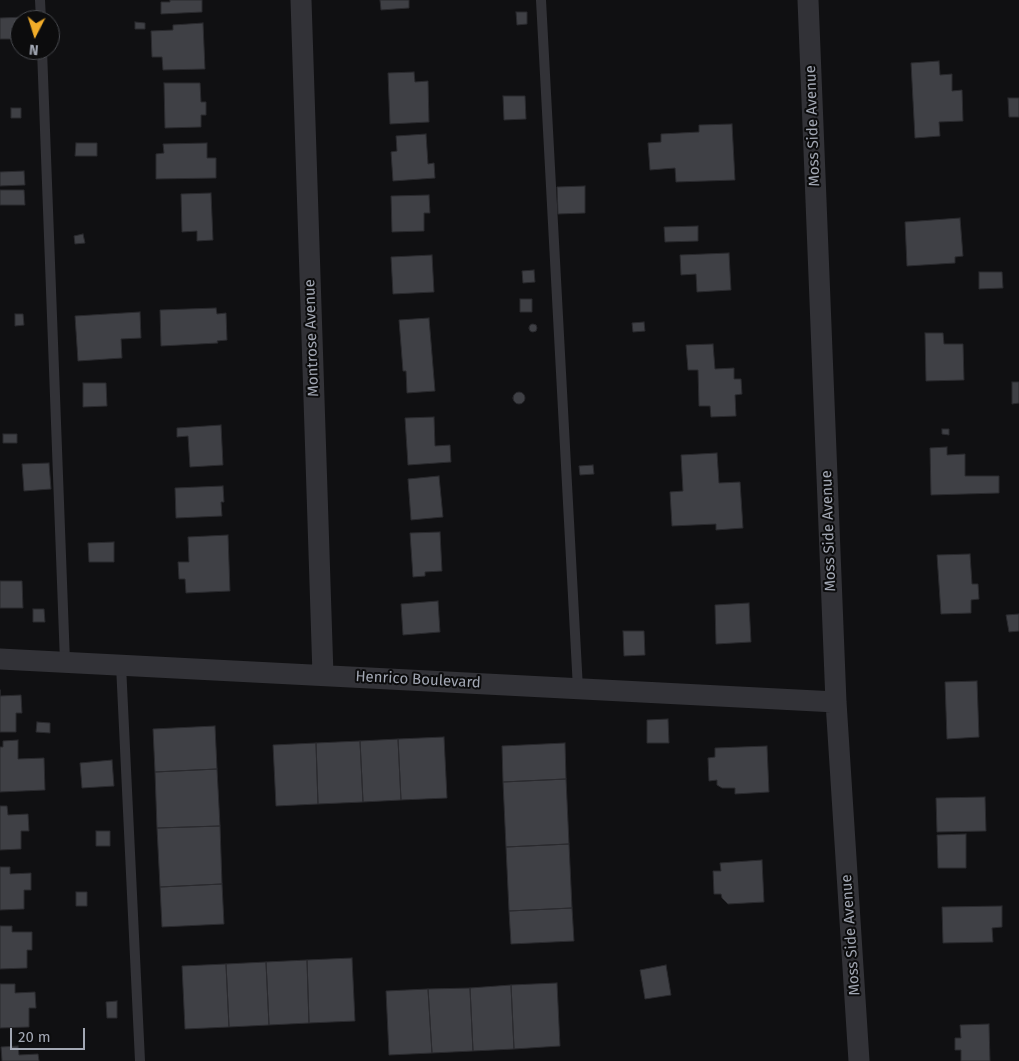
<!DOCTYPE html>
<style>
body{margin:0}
#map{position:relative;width:1019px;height:1061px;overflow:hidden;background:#101012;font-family:"Fira Sans",sans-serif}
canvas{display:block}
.north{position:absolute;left:10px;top:10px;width:50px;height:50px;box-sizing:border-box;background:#0c0c0d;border:1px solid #484a4f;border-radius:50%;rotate:185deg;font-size:14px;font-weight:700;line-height:20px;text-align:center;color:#a2a7b3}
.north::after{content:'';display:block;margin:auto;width:18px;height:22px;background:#f2ad29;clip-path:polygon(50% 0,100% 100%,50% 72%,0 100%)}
.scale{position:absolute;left:10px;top:1028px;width:75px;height:22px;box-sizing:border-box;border:2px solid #a2a7b3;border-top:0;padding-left:6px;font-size:15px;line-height:18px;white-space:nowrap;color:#a2a7b3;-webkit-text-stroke:4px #0c0c0d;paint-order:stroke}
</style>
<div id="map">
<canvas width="1019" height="1061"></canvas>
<div class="north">N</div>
<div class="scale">20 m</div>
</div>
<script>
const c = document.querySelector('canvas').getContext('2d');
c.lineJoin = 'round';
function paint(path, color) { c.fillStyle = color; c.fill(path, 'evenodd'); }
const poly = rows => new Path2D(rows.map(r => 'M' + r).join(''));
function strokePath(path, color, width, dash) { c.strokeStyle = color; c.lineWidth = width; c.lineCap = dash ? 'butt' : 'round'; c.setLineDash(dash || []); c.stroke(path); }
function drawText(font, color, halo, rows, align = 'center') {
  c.font = font + ' "Fira Sans",sans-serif'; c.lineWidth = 4; c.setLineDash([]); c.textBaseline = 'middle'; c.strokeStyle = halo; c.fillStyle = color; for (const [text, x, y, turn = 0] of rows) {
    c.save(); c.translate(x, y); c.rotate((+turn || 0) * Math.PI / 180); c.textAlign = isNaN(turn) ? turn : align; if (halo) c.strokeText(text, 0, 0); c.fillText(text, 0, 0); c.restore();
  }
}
const building = poly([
 [170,0,202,0,202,12,161,14,161,2,170,2,170,0],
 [380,0,409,0,409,8,381,10,380,0],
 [516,12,527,12,527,24,517,25,516,12],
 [25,17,25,20,20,20,20,39,0,39,0,18,25,17],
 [135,22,145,23,145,29,135,29,135,22],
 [203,23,205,69,163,70,162,57,152,57,151,31,173,30,173,25,203,23],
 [939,61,940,75,952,74,952,91,962,90,963,121,939,122,940,136,915,138,911,63,939,61],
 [414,72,415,82,428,81,429,122,390,124,388,73,414,72],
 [164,83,200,83,201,102,206,102,206,115,201,115,201,127,165,128,164,83],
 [503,96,525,96,526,119,504,120,503,96],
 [1008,98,1019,98,1019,117,1009,117,1008,98],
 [11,108,21,108,21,118,11,118,11,108],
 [732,124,735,180,676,182,675,168,650,170,648,143,661,142,661,134,699,132,699,125,732,124],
 [426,134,428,164,434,163,435,178,393,181,391,152,397,151,396,136,426,134],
 [76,143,97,143,97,156,75,156,76,143],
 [207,143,207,158,216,158,216,178,156,179,156,154,164,153,163,144,207,143],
 [24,171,25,185,0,186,0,172,24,171],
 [585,186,585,213,558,214,557,187,585,186],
 [0,190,24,190,25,205,0,205,0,190],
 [211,193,213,240,197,241,197,231,182,232,181,194,211,193],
 [429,195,430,213,424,213,424,231,392,232,391,196,429,195],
 [960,218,963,256,955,257,955,263,907,266,905,222,960,218],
 [698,226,698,241,665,242,664,227,698,226],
 [83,234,85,243,75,244,74,236,83,234],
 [729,253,731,290,697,292,696,274,681,275,680,255,729,253],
 [432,255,434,292,393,294,391,257,432,255],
 [534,270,535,282,523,283,522,271,534,270],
 [979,272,1002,272,1003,288,979,289,979,272],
 [520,299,532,299,532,312,520,312,520,299],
 [216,308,217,314,226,313,227,340,217,341,218,343,161,346,160,310,216,308],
 [140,312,141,338,121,339,122,358,78,361,75,316,140,312],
 [15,314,23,314,24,325,15,326,15,314],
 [429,318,435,391,407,393,406,371,403,371,399,320,429,318],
 [644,322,645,331,633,332,632,323,644,322],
 '529 328a4 4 0 1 1 8 0a4 4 0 1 1-8 0Z',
 [925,333,943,333,944,344,963,344,964,380,926,381,925,333],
 [713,344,715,369,734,368,734,379,741,379,742,394,735,395,736,416,711,417,710,406,699,406,698,370,688,370,686,345,713,344],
 [1012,382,1019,382,1019,403,1012,404,1012,382],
 [83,383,106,383,107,406,83,407,83,383],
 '513 398a6 6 0 1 1 12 0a6 6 0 1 1-12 0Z',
 [434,417,435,446,450,445,451,462,408,465,405,418,434,417],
 [221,425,223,465,190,467,188,436,177,437,177,428,221,425],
 [942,429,949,429,949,435,942,434,942,429],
 [3,434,17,434,17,443,3,443,3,434],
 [947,447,947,455,965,454,965,476,999,476,999,493,931,495,930,448,947,447],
 [717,453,719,483,740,482,743,528,716,530,716,524,672,526,670,492,683,491,681,455,717,453],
 [49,463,51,489,24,491,22,464,49,463],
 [593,465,594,474,580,475,579,466,593,465],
 [439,476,443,517,411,520,408,479,439,476],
 [223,486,224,502,221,502,222,516,176,518,175,488,223,486],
 [440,532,442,571,425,572,425,576,413,577,410,533,440,532],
 [228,535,230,591,186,593,185,579,179,579,178,562,189,562,188,537,228,535],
 [114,542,114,562,89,562,88,543,114,542],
 [970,554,972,584,978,584,979,599,971,600,971,613,941,614,937,555,970,554],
 [0,581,22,581,23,608,0,608,0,581],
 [438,601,440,632,403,635,401,604,438,601],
 [749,603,751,642,716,644,715,605,749,603],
 [33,609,44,609,45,622,33,622,33,609],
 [1019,614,1019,631,1009,632,1006,615,1019,614],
 [623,631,644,631,645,655,624,656,623,631],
 [977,681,979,737,947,739,945,682,977,681],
 [0,690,0,696,21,695,22,713,16,713,16,732,0,732,0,690],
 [668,719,669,743,647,743,647,720,668,719],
 [37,722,50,723,50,733,36,732,37,722],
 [215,726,217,769,155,772,153,729,215,726],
 [444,737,447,798,401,800,398,739,444,737],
 [398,739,401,800,363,802,360,741,398,739],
 [18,740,18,759,44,758,45,790,0,792,0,747,3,747,3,741,18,740],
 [360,741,363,802,318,804,316,743,360,741],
 [316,743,318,804,276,806,273,745,316,743],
 [565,743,566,779,503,782,502,746,565,743],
 [767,746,769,792,735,794,735,788,722,788,717,785,717,780,709,781,708,758,715,757,715,748,767,746],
 [112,760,114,786,82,788,80,763,112,760],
 [217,769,220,826,157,828,155,772,217,769],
 [566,779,569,844,506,847,503,782,566,779],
 [985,797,986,831,937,832,936,798,985,797],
 [0,806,7,806,8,815,28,814,29,831,21,831,21,849,0,850,0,806],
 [220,826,222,884,160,887,157,828,220,826],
 [96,831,110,831,110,846,96,846,96,831],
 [966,834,966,868,938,868,937,835,966,834],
 [569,844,572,908,509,911,506,847,569,844],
 [762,860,764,902,728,904,722,898,721,894,714,894,713,871,721,871,720,863,762,860],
 [0,867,10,867,10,874,31,873,31,890,24,890,24,909,0,910,0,867],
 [222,884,224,924,162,927,160,887,222,884],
 [76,892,87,892,87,906,76,906,76,892],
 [1002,906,1002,927,992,928,993,942,943,943,942,907,1002,906],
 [572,908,574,941,511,944,509,911,572,908],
 [0,926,12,926,12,932,32,932,32,950,27,950,27,968,0,969,0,926],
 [352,958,355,1021,309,1023,307,960,352,958],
 [307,960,309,1023,269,1025,266,962,307,960],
 [266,962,269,1025,229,1027,226,964,266,962],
 [226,964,229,1027,185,1029,182,966,226,964],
 [666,965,671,995,645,999,640,970,666,965],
 [557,983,560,1046,514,1049,511,985,557,983],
 [0,984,15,984,15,993,35,992,36,1008,29,1008,29,1027,0,1028,0,984],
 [511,985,514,1049,473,1051,470,988,511,985],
 [470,988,473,1051,432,1053,428,989,470,988],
 [428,989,432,1053,389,1055,386,991,428,989],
 [117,1001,117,1018,107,1018,106,1002,117,1001],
 [989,1024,990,1061,961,1061,961,1050,955,1050,955,1038,961,1038,960,1025,989,1024],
 [18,1046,19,1055,38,1054,39,1061,2,1061,1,1047,18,1046]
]);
const service = poly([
 [40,0,41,20],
 [541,0,578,689],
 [42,50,65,662],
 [121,665,140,1061]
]);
const minor = poly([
 [301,0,323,675],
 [808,0,836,702,859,1061],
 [0,659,836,702]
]);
const streetNames = [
 ["Moss Side Avenue",813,126,-92],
 ["Montrose Avenue",312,338,-92],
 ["Moss Side Avenue",829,531,-92],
 ["Henrico Boulevard",418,680,3],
 ["Moss Side Avenue",851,935,-94]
];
paint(building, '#3f4045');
strokePath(building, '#2a2a2e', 1);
strokePath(service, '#323237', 10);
strokePath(minor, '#323237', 21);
drawText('15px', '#a2a7b3', '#0c0c0d', streetNames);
</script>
